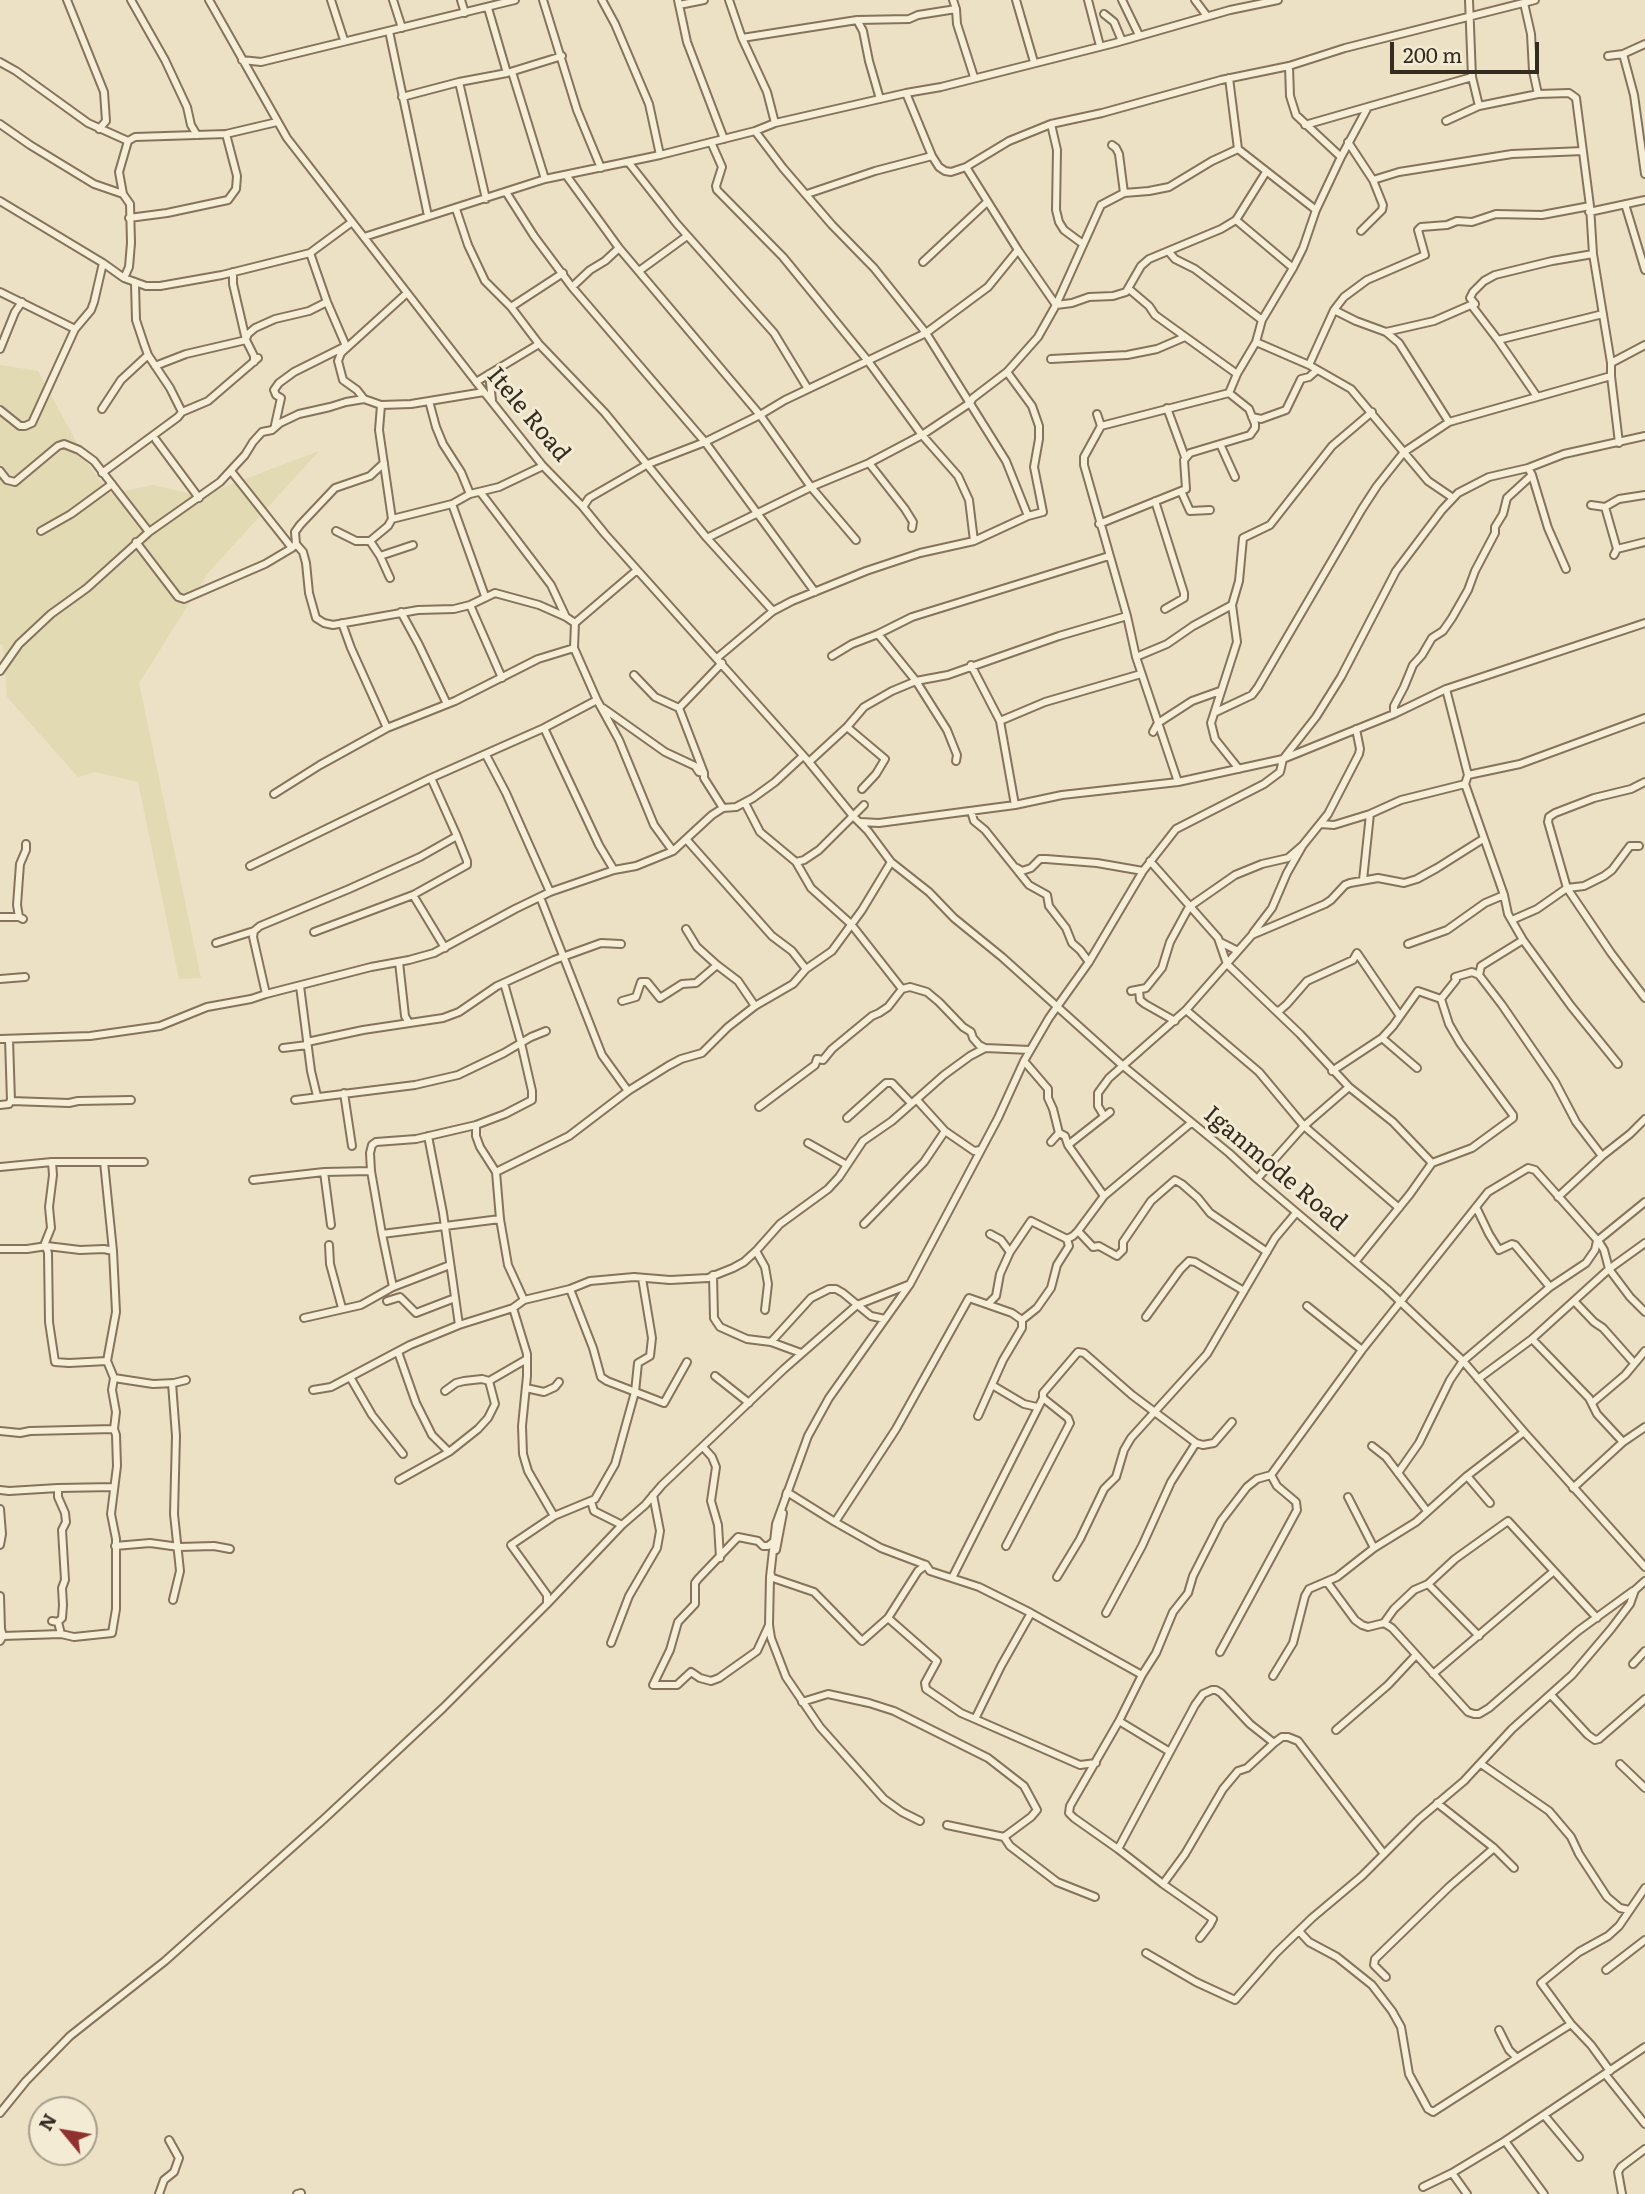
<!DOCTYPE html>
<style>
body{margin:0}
#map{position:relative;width:1645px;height:2194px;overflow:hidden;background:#ece1c4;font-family:Literata,serif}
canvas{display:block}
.north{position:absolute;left:28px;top:2096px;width:70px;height:70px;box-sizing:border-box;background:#f3ebd4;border:2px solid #a79e8c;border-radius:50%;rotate:300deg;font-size:19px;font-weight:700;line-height:28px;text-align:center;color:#362b1f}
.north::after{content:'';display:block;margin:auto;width:24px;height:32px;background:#91312f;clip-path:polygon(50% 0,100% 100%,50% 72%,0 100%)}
.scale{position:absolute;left:1390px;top:42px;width:149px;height:32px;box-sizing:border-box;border:4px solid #362b1f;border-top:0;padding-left:9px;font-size:21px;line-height:24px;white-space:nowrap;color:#362b1f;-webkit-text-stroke:5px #f3ebd4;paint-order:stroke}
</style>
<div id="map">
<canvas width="1645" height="2194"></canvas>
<div class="north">N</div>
<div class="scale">200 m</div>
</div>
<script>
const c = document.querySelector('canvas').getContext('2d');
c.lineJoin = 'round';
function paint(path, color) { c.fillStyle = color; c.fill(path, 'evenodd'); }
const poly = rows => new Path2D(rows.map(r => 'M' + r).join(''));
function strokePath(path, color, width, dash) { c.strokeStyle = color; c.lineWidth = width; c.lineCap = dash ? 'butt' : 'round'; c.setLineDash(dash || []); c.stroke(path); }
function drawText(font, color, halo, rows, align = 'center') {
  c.font = font + ' Literata,serif'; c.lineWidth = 6; c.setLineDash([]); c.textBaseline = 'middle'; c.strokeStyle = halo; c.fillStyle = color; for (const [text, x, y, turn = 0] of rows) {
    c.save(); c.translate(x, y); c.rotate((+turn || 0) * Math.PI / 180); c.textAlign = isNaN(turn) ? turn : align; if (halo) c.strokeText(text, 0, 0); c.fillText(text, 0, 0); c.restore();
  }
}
const farmland = poly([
 [0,365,38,371,91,469,111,494,153,485,200,496,319,451,209,572,139,683,201,978,179,979,138,782,95,772,78,777,7,697,3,645,0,644]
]);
const minor = poly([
 [67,0,104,92,106,121,99,129],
 [131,0,165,60,187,107,191,125,197,135],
 [209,0,287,138,484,392,543,466,583,507,605,534,809,762,853,816,868,831,891,862,929,892,954,918,1002,957,1122,1065,1229,1153,1257,1179,1387,1289,1463,1361,1524,1432,1645,1567],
 [331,0,344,40],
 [393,0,402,28],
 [461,0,465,13],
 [543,0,577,110,601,168],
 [602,0,615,24,649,104,660,155],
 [678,0,687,42,724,139],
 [729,0,742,38,767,92,775,123],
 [953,0,956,9,957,24,974,77],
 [1016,0,1034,62],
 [1088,0,1100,46],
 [1122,0,1139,35],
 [1195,0,1207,16],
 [1469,0,1472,77,1479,106],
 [1524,3,1531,34,1533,71,1538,94],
 [679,5,704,0],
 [488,8,507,73],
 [1104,14,1114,22,1122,41],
 [857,20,863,31,869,61,880,99],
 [389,31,428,216],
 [742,38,857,20,909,19,918,15,956,9],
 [1623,54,1634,95,1645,174],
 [1608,56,1623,54,1645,44],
 [242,60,261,62,515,0],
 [0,62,16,71,88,123,128,141],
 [1289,66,1290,96,1296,115,1341,157],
 [512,72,545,179],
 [1229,78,1238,149,1316,210],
 [459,82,486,199],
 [906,93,932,156,939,167,945,171,951,172,966,167,1009,141,1051,124,1102,113,1221,80,1289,66,1345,48,1535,0],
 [402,97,459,82,507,73,562,56],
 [1446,121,1479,106,1538,94,1569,93,1576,98,1590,206,1593,254,1611,363,1611,376,1619,443],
 [0,124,30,145,94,184,123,194],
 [1051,124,1057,150,1056,210,1059,222,1064,230,1083,244],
 [1305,125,1472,77],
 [755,131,783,168,832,225,874,268,926,333,1006,461,1028,516],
 [711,142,722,167,716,186,717,190,783,257,868,361,922,435,958,476,969,500,974,541],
 [1348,142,1373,180,1383,205,1382,210,1361,231],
 [1112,145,1116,148,1119,154,1124,193],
 [629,163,677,224,774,333,808,389],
 [966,167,1018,250,1056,305],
 [566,175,619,248,760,415,811,487,856,540],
 [1373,180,1399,172,1512,154,1583,151],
 [506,192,534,236,572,287,705,442,815,592],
 [807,194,875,171,932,156],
 [0,201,103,263,124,278,146,286,160,286,222,275,310,253,352,222],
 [1625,204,1645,270],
 [456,209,468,245,485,281,511,307,539,344,605,413,707,538,773,611],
 [1589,212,1645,200],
 [129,218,167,213,228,200,236,189,237,176,226,134],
 [1236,220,1293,268],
 [364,237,545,179,660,155,755,131,775,123,906,93,941,87,1115,43,1230,10,1278,0],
 [1169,252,1175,259,1195,269,1262,320],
 [310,253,327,302,346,346],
 [923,262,987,202],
 [639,271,687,236],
 [233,272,233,284,246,340,254,356,254,362],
 [124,278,129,267,131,243,130,204,123,194,119,172,128,141,135,137,226,134,277,122],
 [135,284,136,320,144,344,148,355,170,388,182,412],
 [572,287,590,270,605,261,619,248],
 [1129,289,1149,306,1155,315,1237,374],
 [0,292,75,329],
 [1056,305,1072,303,1089,297,1113,296,1126,292,1141,266,1149,259,1221,229,1236,220,1266,172],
 [511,307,563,273],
 [1334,310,1356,321,1386,332,1399,343,1449,422],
 [1386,332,1434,321,1473,304],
 [246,339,248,334,255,328,275,319,309,311,327,302],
 [1498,340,1603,314],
 [1256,342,1309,365,1351,389,1428,481,1453,498],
 [0,349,15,312,22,302],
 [1051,359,1127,355,1157,349,1185,337],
 [1611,363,1645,345],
 [1309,365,1334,310,1344,297,1367,280,1425,255,1418,230,1421,227,1447,225,1457,221,1472,222,1496,214,1542,215,1590,206],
 [155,366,186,354,246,340],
 [489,374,492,400],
 [476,382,539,344],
 [1229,393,1237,374,1256,342,1262,320,1293,268,1303,248,1316,210,1341,157,1368,107],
 [1536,395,1498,340,1472,306,1475,304,1470,298,1473,292,1484,281,1495,275,1552,261,1593,254],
 [364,399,357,390,343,380,338,361,341,353,407,293],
 [429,401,436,427,443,444,461,472,470,494],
 [381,405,379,430,392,519],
 [1167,408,1185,457],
 [102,409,121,380,148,355],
 [0,410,20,426,25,426,32,423,75,329,91,310,94,302,103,263],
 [1097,414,1101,426],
 [1252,417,1261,419,1286,410,1301,379,1309,377,1317,370],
 [275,425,281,398,276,395,274,390,279,383,294,372,344,347],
 [156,440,199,498],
 [1220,444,1235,477],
 [384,463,370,476,335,488,300,525,295,532,296,544,303,552,306,563,309,593,316,618,324,623,333,625,418,610,454,609,470,605,495,593,539,605,566,617,575,623],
 [869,463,905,509,913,522,912,528],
 [0,471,7,480,15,482,58,446,64,444,79,450,94,461,149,532],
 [231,471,292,548],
 [102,473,178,417,182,412,208,401,258,358],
 [1532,475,1548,528,1566,569],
 [1181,491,1190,511,1210,510],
 [481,493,551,585,566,617],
 [1155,501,1184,593,1184,598,1165,609],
 [452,504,485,596],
 [1591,505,1605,507,1619,499,1645,495],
 [583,507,589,498,648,464,705,442,760,415,785,400,926,333,988,287,1018,250],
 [1605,507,1617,549],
 [1099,524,1186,489,1184,460,1190,453,1250,435,1255,428,1255,424,1249,409,1229,393],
 [41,531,71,514,112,484],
 [336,531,356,541,370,541],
 [707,538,811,487,869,463,922,435,970,403,973,398,1007,372,1038,337,1056,305,1101,205,1124,193,1149,191,1169,187,1212,161,1238,149],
 [136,542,178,597,184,599,265,564,292,548,296,544],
 [1614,555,1617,549,1645,542],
 [380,556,413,545],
 [637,570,575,623,574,648,597,700,619,740,654,825,673,851],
 [390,578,380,556,370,541,388,526,392,519,452,504,470,494,499,487,543,466],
 [470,605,502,678],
 [401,612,419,645,447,704],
 [342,623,351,648,387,728],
 [878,634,916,681,947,730,957,755,956,761],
 [832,656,852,644,878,634,912,617,1109,556],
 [1136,657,1167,644,1193,626,1232,605],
 [717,658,773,611,792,601,866,571,920,553,974,541,1028,516,1043,512,1034,467,1039,439,1039,426,1032,406,1007,372],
 [971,665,1000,721,1015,805],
 [0,671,19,644,51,614,87,588,149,532,220,482,245,455,253,442,262,432,272,430,280,423,299,414,330,407,346,402,364,399,381,405,411,404,484,392],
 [634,675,655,697,679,708,704,773],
 [1446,689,1468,775,1465,784,1504,895,1508,914,1523,940,1571,1006,1618,1064],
 [597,700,544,728,599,845,614,870],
 [603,708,665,752,695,766,699,772,704,773,704,778,723,808],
 [679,708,722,663],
 [1216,712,1252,695,1258,687,1362,509,1377,486,1404,452,1449,422,1611,376],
 [1394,714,1394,706,1404,687,1413,665,1422,655,1432,638,1443,631,1452,618,1468,590,1475,571,1495,533,1495,527,1503,514,1507,498,1532,475,1528,468],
 [1000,721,1045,702,1141,674],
 [847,727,885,759,876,774,862,789],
 [1153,732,1158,723,1192,701,1220,691],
 [486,755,506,793,550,892],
 [809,762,847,727,864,707,892,691,916,681,948,675,1059,636,1127,616],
 [1239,769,1215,739,1211,723,1237,642,1232,605,1239,581,1243,538,1270,525,1332,446,1372,412],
 [1468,775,1520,764,1645,718],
 [1178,782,1136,657,1127,616,1084,465,1084,457,1101,426,1229,393],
 [1645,782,1631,789,1594,798,1555,813,1549,817,1548,822,1567,888,1611,953,1645,998],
 [274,794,320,765,387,728,455,701,538,659,574,648],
 [745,803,760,832,796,862,811,888,851,924,902,989],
 [971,811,974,821,985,830,1029,885,1047,895,1049,906,1066,928,1072,943,1080,950,1089,962],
 [860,822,879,823,1015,805,1062,795,1178,782,1283,759,1394,714,1446,689,1645,623],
 [1320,824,1334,825,1370,814,1401,800,1465,784],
 [686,839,772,936,792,951,806,969],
 [1150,861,1218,938,1227,964,1300,1034,1349,1087,1393,1122,1432,1163],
 [796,862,804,860,819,850,864,805],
 [250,866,431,778,544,728],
 [1017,868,1022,871,1031,868,1040,859,1046,859,1097,863,1143,871],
 [1363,880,1370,814],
 [413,895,445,948],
 [540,897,602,1055,628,1091],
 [0,917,19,917,23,919],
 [19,917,17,905,20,864,26,850,26,844],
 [1512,920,1537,909,1567,888,1584,886,1604,876,1612,870,1630,846,1639,846],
 [686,929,697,947,718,966],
 [314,932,413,895,467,865,467,861,457,836,431,778],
 [1253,933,1272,908,1287,873,1303,845,1328,814,1359,754,1360,749,1356,729],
 [1220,942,1238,951],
 [216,943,254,931],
 [1408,944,1447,930,1485,903,1504,895],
 [399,962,405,1016,409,1023],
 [1479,975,1481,966,1523,940],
 [0,979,25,977],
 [300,986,311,1071,317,1096],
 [1139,990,1140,1000,1145,1004,1175,1021],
 [1131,991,1146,988,1162,968,1170,942,1189,907,1235,875,1262,864,1288,858,1303,845],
 [266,994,253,937,254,931,260,926,349,889,420,857,457,836],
 [1441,999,1456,980,1455,977,1472,972,1479,975,1502,1005,1555,1082,1576,1122,1602,1156],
 [622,1001,636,997,641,982,647,982,660,998,682,984,696,983,717,965,738,981,755,1006],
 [1186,1010,1259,1072,1304,1126,1399,1208],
 [1276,1010,1279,1011,1287,1004,1307,981,1353,960,1357,953,1400,1016],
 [1382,1038,1417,1068],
 [0,1039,90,1036,160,1026,207,1007,251,999,266,994,371,967,409,960,434,953,515,909,550,892,614,870,636,866,673,851,712,815,723,808,736,807,753,798,775,782,803,756],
 [9,1039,11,1101,69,1103,78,1101,131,1100],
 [307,1042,363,1030,443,1018,459,1012,497,986,554,960,601,943,621,944],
 [283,1048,307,1045],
 [1024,1061,1048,1089,1048,1098,1053,1109,1059,1133,1065,1136,1068,1145,1104,1196],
 [1332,1071,1382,1038,1393,1026,1418,991,1441,999],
 [344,1093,352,1146],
 [295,1100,415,1085,458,1075,504,1053,531,1037,546,1031],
 [917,1100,945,1131,974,1151,980,1150],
 [0,1105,9,1104,11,1100],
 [759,1107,815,1065,817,1059,823,1060,832,1049,872,1016,879,1013,888,1007,902,989,910,987,927,992,939,1002,963,1027,971,1032,973,1038,979,1045,985,1048,1030,1050],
 [1104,1116,1098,1106,1098,1093,1109,1078,1186,1010,1252,935,1325,904,1331,900,1345,885,1350,883,1378,878,1404,883,1417,879,1437,868,1483,839],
 [847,1118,886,1083,892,1083,911,1103],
 [476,1125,476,1136,480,1147,496,1172,500,1219,508,1265,524,1300],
 [1051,1142,1059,1133],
 [808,1143,847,1165],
 [1068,1145,1110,1112],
 [52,1162,53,1175,49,1207,51,1228,45,1243,48,1253,49,1322,55,1362,69,1363,107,1361],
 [104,1162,113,1251],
 [0,1167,52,1162,144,1162],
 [324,1172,331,1225],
 [496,1172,569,1136,628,1091,668,1066,681,1059,702,1053,728,1027,755,1006,793,984,806,969,832,951,862,910,891,862],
 [1257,1179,1304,1126,1349,1087],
 [253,1180,324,1172,371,1171],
 [1558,1197,1602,1156,1630,1134,1645,1119],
 [1476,1207,1489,1234,1499,1250,1512,1244,1515,1245,1550,1287],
 [500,1219,382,1234,371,1171,370,1153,372,1145,376,1142,416,1139,476,1125,505,1114,532,1100,532,1091,521,1043,504,983],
 [864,1224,924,1162,945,1131],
 [1078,1231,1093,1247,1099,1246,1117,1256,1123,1250,1123,1242,1151,1201,1175,1180,1182,1184,1198,1198,1210,1213,1267,1252],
 [382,1234,393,1287,450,1265],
 [990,1234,1001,1240,1010,1252],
 [1067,1239,1073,1236,1078,1231,1104,1196,1191,1123],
 [329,1245,330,1264,342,1308],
 [0,1249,27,1249,47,1246,80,1250,104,1249,113,1251,116,1312,107,1361,114,1378,112,1390,116,1412,114,1429,116,1435,117,1466,111,1514,116,1539,116,1609,112,1633,74,1637,61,1634,58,1622],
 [756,1251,765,1267,768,1284,765,1310],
 [1355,1262,1410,1194,1432,1163,1472,1148,1513,1118,1513,1115,1460,1043,1449,1024,1441,999],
 [713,1275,714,1318,720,1327,747,1339,771,1342,801,1353],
 [570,1289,593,1348,601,1377,607,1381,664,1403,687,1362],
 [387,1301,400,1297,416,1313,455,1298],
 [1575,1302,1594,1322,1603,1328,1634,1363],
 [988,1304,996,1296,1000,1274,1010,1252,1031,1221,1067,1239],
 [1307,1306,1362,1350],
 [1146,1317,1180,1270,1189,1261,1195,1262,1244,1291],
 [304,1318,361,1305,393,1287],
 [1022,1320,1012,1313,969,1298,896,1429,835,1522,881,1548,926,1565,930,1571,979,1587,1031,1613,1142,1675],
 [1022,1320,1037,1308,1051,1288,1057,1265,1069,1246,1067,1239],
 [459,1325,513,1308],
 [1532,1339,1589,1398,1597,1414,1623,1442],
 [771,1342,811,1298,829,1289,836,1289,843,1293,871,1316,885,1319],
 [398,1352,416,1403,432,1435,449,1452],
 [715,1376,749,1403],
 [350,1377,372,1415,403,1454],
 [114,1378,153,1384,174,1383,186,1380],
 [1478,1379,1532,1339,1609,1269,1645,1243],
 [172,1383,176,1436,174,1514,180,1571,173,1600],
 [992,1385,1024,1404,1037,1407],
 [526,1388,544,1392,555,1387,559,1382],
 [313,1390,331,1387,410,1345,459,1325,443,1213,428,1136],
 [445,1391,456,1383,464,1381,482,1379,489,1381,527,1359],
 [1592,1403,1625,1375,1645,1351],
 [978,1416,1003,1360,1022,1328,1022,1320],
 [0,1431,20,1433,30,1431,114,1429],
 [1372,1446,1386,1457,1427,1511],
 [703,1447,712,1457,716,1467,711,1501,718,1525,720,1558],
 [1398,1473,1419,1443,1450,1380,1463,1361,1550,1287,1586,1263,1595,1250,1597,1241,1645,1202],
 [1467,1476,1490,1503],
 [399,1480,449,1452,478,1429,488,1418,495,1404,489,1381],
 [58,1488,113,1487],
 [1573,1488,1623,1442,1645,1427],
 [0,1490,9,1491,58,1488,58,1497,65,1513,66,1522,62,1530,65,1580,62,1588,63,1605,62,1618,58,1622,52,1621],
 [786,1495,787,1492,835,1522],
 [1348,1497,1374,1548],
 [591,1501,594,1511,622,1525],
 [0,1509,2,1534,0,1545],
 [554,1516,528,1471,523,1454,522,1426,527,1376,527,1354,513,1308,524,1300,570,1289,590,1281,634,1277,670,1280,708,1278,733,1268,744,1262,756,1251,780,1224,828,1189,839,1177,863,1141,892,1121,944,1075,970,1056,985,1048],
 [115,1546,150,1543,179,1547,214,1546,230,1549],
 [1006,1546,1070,1423,1068,1418,1043,1398],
 [776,1550,783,1513],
 [771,1575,770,1577,814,1592,862,1641,888,1618,918,1571,926,1565],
 [1057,1577,1080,1539,1104,1489,1116,1477,1124,1450,1131,1438,1207,1354,1275,1238,1296,1213],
 [952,1578,1043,1398,1043,1393,1078,1352,1084,1353,1132,1395,1196,1443,1203,1445,1214,1443,1232,1422],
 [1327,1582,1355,1620,1362,1625,1368,1627,1384,1623,1392,1628,1468,1712,1474,1714,1479,1714,1489,1708,1578,1631,1633,1591],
 [1428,1584,1479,1636],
 [0,1596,1,1629,3,1636,0,1641],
 [547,1604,547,1595,511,1545,554,1516,595,1499,615,1464,635,1392,638,1363,650,1356,652,1338,642,1278],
 [1106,1613,1142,1546,1171,1482,1196,1443],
 [888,1618,937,1661,925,1683,926,1689,961,1713,975,1719,1001,1666,1031,1613],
 [1384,1623,1394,1609,1414,1590,1428,1584,1455,1559,1508,1521,1597,1618],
 [769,1625,757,1651,719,1678,711,1681,700,1678,691,1672,677,1685,653,1685,670,1650,678,1622,695,1604,695,1583,698,1579,738,1537,758,1541,763,1546,768,1546,773,1542],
 [3,1636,61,1634],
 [611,1643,629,1596,657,1548,660,1531,653,1495],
 [1220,1652,1297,1510,1296,1502,1277,1486,1271,1475],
 [1633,1664,1645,1651],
 [1433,1674,1554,1571],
 [1273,1676,1293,1643,1305,1596,1309,1589,1337,1577,1374,1548,1416,1522,1467,1476,1524,1432],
 [1212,1690,1216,1690,1221,1693,1250,1724,1274,1743,1247,1768,1238,1771,1223,1789,1185,1854,1163,1884,1118,1849,1195,1705,1203,1694,1212,1690],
 [1551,1695,1588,1735,1595,1740,1599,1739,1645,1699],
 [802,1702,828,1694,869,1703,894,1711,988,1758,1024,1786,1037,1810,1031,1817,1004,1837],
 [975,1719,1080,1765,1096,1763],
 [1119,1721,1170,1752],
 [1336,1730,1388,1685,1416,1655],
 [1274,1743,1282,1737,1288,1737,1298,1741,1384,1854],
 [1481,1764,1549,1811,1571,1837,1579,1854,1607,1897,1620,1908,1629,1910],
 [1620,1764,1645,1788],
 [1437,1803,1494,1848,1514,1868],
 [920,1821,902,1812,884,1799,820,1727,786,1677,771,1638,769,1625,770,1577,776,1524,808,1436,829,1398,910,1284,998,1118,1024,1061,1049,1018,1089,962,1143,871,1176,829,1264,784,1280,772,1283,759,1316,717,1341,677,1396,571,1442,510,1458,493,1489,477,1528,468,1564,454,1645,436],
 [947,1825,1004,1837,1010,1846,1057,1882,1095,1897],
 [1118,1849,1074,1818,1069,1813,1070,1806,1119,1721,1142,1675,1156,1653,1173,1612,1188,1593,1193,1576,1221,1521,1247,1487,1257,1479,1271,1475,1362,1350,1488,1192,1528,1168,1535,1170,1599,1242,1604,1250,1609,1269,1630,1297,1645,1312],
 [1163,1884,1213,1919,1210,1925,1200,1938],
 [1299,1931,1309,1942,1337,1957,1372,1985,1392,2011,1401,2027,1409,2074,1428,2109,1433,2112,1517,2058],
 [1146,1953,1196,1982,1235,2000,1276,1953,1312,1918,1362,1876,1419,1819,1464,1781,1512,1729,1572,1675,1611,1629,1630,1604,1635,1590,1645,1581],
 [1606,1970,1645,1940],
 [1386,1977,1374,1965,1375,1959,1450,1886,1494,1848],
 [1499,2030,1509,2050,1517,2058,1571,2024],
 [1610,2071,1591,2045,1571,2024,1541,1983,1579,1952,1608,1936,1619,1926,1645,1888],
 [1605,2074,1645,2124],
 [0,2113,26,2081,70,2036,165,1961,324,1819,443,1708,547,1604,622,1525,645,1505,662,1485,784,1369,857,1305,908,1285],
 [1544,2115,1579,2157],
 [1505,2141,1544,2194],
 [1452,2173,1467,2194],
 [1423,2187,1452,2173,1505,2141,1645,2047],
 [159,2194,164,2180,174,2172,179,2158,169,2140],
 [297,2194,301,2193],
 [1622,2194,1618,2172,1621,2167,1645,2149]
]);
const streetNames = [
 ["Itele Road",528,415,50],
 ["Iganmode Road",1275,1169,40]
];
paint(farmland, '#e1dab2');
strokePath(minor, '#85735c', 10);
strokePath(minor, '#f7eed7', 6);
drawText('24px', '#362b1f', '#f3ebd4', streetNames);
</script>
